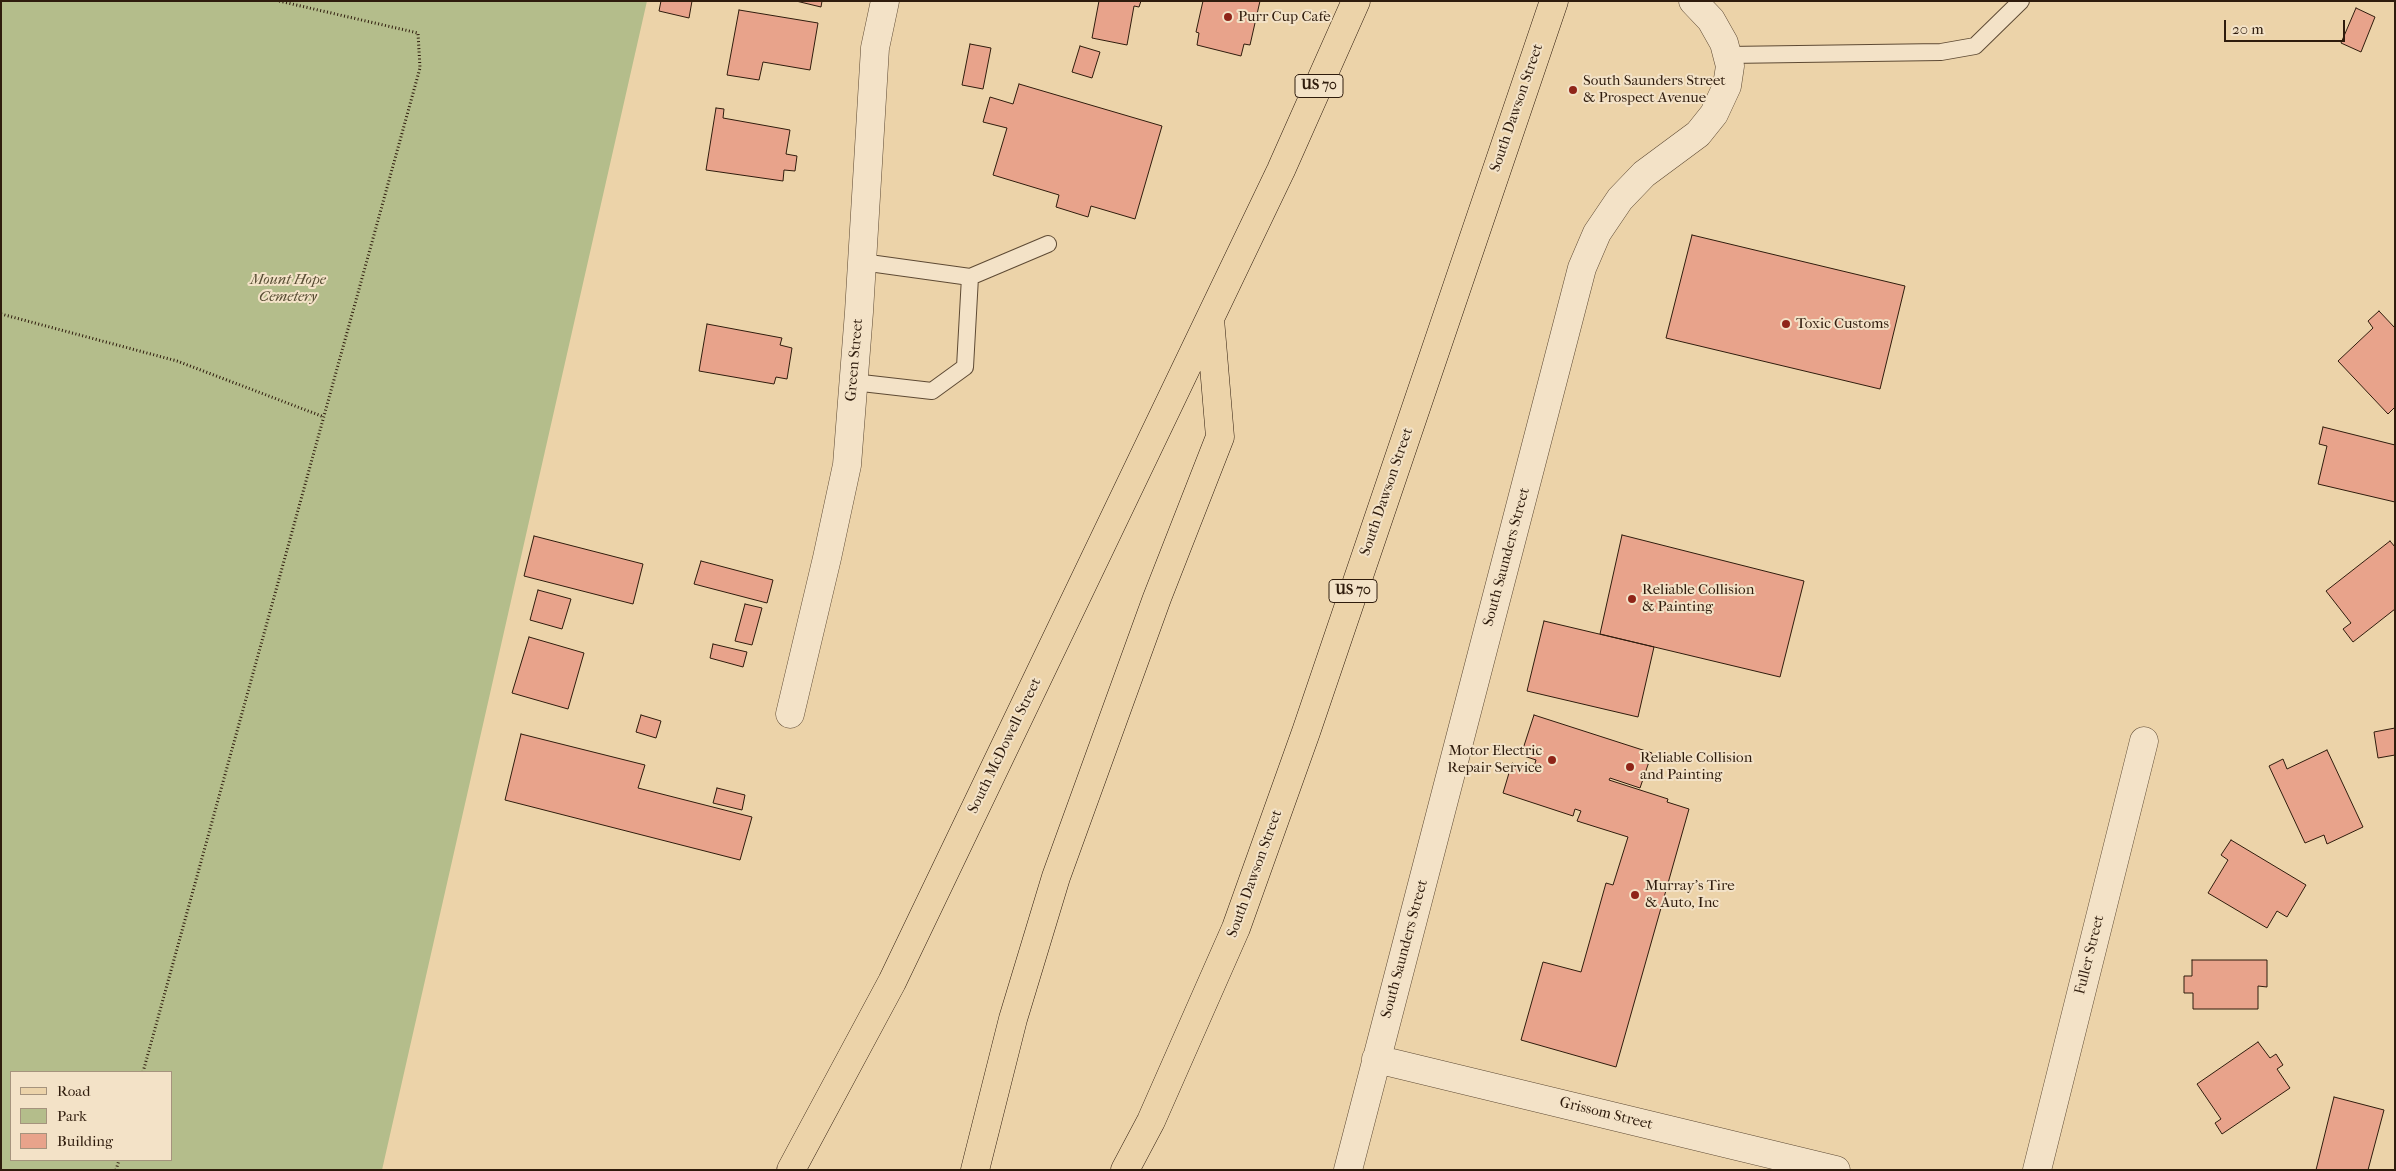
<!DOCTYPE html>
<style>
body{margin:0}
#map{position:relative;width:2396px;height:1171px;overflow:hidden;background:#ecd3a9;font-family:"IM FELL French Canon",serif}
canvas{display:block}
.frame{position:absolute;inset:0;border:2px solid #2f1c0d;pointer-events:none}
.legend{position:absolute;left:10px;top:1071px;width:162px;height:90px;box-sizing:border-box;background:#f3e2c7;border:1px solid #a5937d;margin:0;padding:6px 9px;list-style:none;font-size:15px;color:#2f1c0d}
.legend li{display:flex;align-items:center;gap:10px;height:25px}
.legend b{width:25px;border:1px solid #a5937d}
.scale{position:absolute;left:2224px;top:20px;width:121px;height:22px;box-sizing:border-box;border:2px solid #2f1c0d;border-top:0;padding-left:6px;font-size:15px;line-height:18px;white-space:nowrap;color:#2f1c0d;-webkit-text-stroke:4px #f3e2c7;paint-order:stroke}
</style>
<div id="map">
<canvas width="2396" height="1171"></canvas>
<div class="frame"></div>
<ul class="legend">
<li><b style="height:6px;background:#ecd3a9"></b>Road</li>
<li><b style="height:14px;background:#b4bd8b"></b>Park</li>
<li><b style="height:14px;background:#e8a38b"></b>Building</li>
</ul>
<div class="scale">20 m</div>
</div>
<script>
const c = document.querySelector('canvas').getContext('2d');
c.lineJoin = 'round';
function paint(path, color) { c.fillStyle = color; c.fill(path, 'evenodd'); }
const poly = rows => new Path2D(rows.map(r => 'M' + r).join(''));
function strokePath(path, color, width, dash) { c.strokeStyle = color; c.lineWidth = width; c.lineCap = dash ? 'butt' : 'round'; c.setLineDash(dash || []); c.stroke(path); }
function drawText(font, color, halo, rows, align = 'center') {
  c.font = font + ' "IM FELL French Canon",serif'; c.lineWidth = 4; c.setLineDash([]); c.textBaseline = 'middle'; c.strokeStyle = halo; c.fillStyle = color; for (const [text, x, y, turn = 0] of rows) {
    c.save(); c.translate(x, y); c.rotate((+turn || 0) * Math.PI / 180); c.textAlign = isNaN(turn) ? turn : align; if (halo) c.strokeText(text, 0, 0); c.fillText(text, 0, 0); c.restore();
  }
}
const green = poly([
 [1,1,647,1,382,1170,1,1170],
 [11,1072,171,1072,171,1160,11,1160]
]);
const building = poly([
 [661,1,692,1,689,18,659,11,661,1],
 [796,1,822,1,821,7,796,1],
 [1099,1,1141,1,1139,7,1134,6,1127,45,1092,38,1099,1],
 [1203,1,1260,1,1250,45,1244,44,1241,56,1197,45,1199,33,1196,32,1203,1],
 [2356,8,2375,17,2361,52,2341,43,2356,8],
 [739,10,818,23,810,70,763,62,759,80,727,75,739,10],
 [970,44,991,48,983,89,962,85,970,44],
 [1080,46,1100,52,1092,78,1072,72,1080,46],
 [1019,84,1162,126,1135,219,1091,206,1088,217,1056,207,1059,195,993,175,1007,128,983,122,990,97,1013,104,1019,84],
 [716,108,724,109,723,118,790,130,786,154,797,156,795,171,784,170,783,181,706,170,716,108],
 [1692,235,1905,286,1880,389,1666,338,1692,235],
 [2379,311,2395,328,2395,407,2388,414,2338,361,2373,328,2368,321,2379,311],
 [707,324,782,338,780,345,792,348,787,379,776,377,774,384,699,371,707,324],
 [2323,427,2395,445,2395,502,2318,484,2327,446,2319,444,2323,427],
 [1622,535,1804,581,1780,677,1600,634,1622,535],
 [534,536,643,564,633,604,524,576,534,536],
 [2390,541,2395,547,2395,609,2353,642,2343,629,2351,623,2326,591,2390,541],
 [701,561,773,580,767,603,694,584,701,561],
 [538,590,571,599,562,629,530,620,538,590],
 [745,604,762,608,752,645,735,641,745,604],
 [1544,621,1654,647,1638,717,1527,691,1544,621],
 [529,637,584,653,568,709,512,693,529,637],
 [713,644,747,652,743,667,710,658,713,644],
 [641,715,661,721,656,738,636,732,641,715],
 [1534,715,1652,753,1640,788,1610,778,1609,780,1668,799,1667,802,1689,809,1616,1067,1521,1040,1543,962,1581,972,1606,883,1613,885,1628,837,1577,821,1581,811,1575,809,1573,816,1503,793,1512,763,1533,770,1536,760,1521,755,1534,715],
 [2395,728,2395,755,2378,758,2374,732,2395,728],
 [521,734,645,765,638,788,752,817,740,860,505,800,521,734],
 [2327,750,2363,827,2327,844,2324,835,2305,843,2269,766,2283,759,2287,769,2327,750],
 [717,788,745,795,742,810,713,803,717,788],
 [2231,840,2306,885,2287,917,2277,911,2267,928,2208,893,2228,860,2221,855,2231,840],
 [2192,960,2267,960,2267,987,2258,986,2258,1009,2193,1009,2193,993,2184,993,2184,976,2192,976,2192,960],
 [2258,1042,2270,1058,2276,1054,2283,1065,2277,1069,2290,1088,2222,1134,2215,1123,2221,1119,2197,1084,2258,1042],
 [2334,1097,2384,1110,2368,1170,2316,1170,2334,1097]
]);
const path = poly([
 [1,314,177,361,324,417],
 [143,1072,420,68,418,33,279,1],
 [116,1170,119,1160]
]);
const lane = poly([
 [1728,55,1941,52,1975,46,2021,1],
 [970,277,1048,244],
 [853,382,932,391,965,367,970,277,862,262]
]);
const street = poly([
 [790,714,827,558,847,465,859,312,875,48,885,1],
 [1376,1059,1836,1170],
 [1348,1170,1582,268,1597,233,1620,199,1644,174,1698,134,1714,114,1727,86,1730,66,1724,43,1711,20,1693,1],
 [2037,1170,2144,741]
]);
const primary = poly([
 [791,1170,892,982,1281,170,1356,1],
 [975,1170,1013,1019,1056,877,1157,598,1220,437,1210,319],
 [1125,1170,1151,1121,1236,928,1306,732,1554,1]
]);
const markers = [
 [1228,17,5,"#8f2418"],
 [1573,90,5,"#8f2418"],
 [1786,324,5,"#8f2418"],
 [1632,599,5,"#8f2418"],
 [1552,760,5,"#8f2418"],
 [1630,767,5,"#8f2418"],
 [1635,895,5,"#8f2418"]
];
const shields = [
 [1319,86,48],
 [1353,591,48]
];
const shieldNames = [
 ["US 70",1319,86],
 ["US 70",1353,591]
];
const poiNames = [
 ["Purr Cup Cafe",1238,17],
 ["South Saunders Street",1583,81],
 ["& Prospect Avenue",1583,98],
 ["Toxic Customs",1796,324],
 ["Reliable Collision",1642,590],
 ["& Painting",1642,607],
 ["Motor Electric",1542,751,"right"],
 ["Repair Service",1542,768,"right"],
 ["Reliable Collision",1640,758],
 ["and Painting",1640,775],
 ["Murray's Tire",1645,886],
 ["& Auto, Inc",1645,903]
];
const streetNames = [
 ["South Dawson Street",1517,108,-71],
 ["Green Street",855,360,-85],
 ["South Dawson Street",1387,492,-71],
 ["South Saunders Street",1507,557,-75],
 ["South McDowell Street",1005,746,-64],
 ["South Dawson Street",1255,874,-70],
 ["South Saunders Street",1405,949,-75],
 ["Fuller Street",2090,955,-76],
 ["Grissom Street",1606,1114,14]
];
const parkNames = [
 ["Mount Hope",288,280],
 ["Cemetery",288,297]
];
paint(green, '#b4bd8b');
paint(building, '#e8a38b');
strokePath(building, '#2f1c0d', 1);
strokePath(lane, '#5e4a34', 18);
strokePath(street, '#5e4a34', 29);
strokePath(primary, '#2f1c0d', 29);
strokePath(path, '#2f1c0d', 3, [1, 2.5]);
strokePath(lane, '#f3e2c7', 16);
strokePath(street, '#f3e2c7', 28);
strokePath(primary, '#ecd3a9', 28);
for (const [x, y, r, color] of markers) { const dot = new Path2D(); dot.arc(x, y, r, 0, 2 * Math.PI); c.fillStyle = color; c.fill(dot); strokePath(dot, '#f3e2c7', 2); }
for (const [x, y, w] of shields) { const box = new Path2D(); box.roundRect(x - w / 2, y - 11.5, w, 23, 4); c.fillStyle = '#f3e2c7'; c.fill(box); strokePath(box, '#2f1c0d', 1); }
drawText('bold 14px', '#2f1c0d', null, shieldNames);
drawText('15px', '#2f1c0d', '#f3e2c7', poiNames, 'left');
drawText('15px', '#2f1c0d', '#f3e2c7', streetNames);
drawText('italic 15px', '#574c33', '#f3e2c7', parkNames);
</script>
